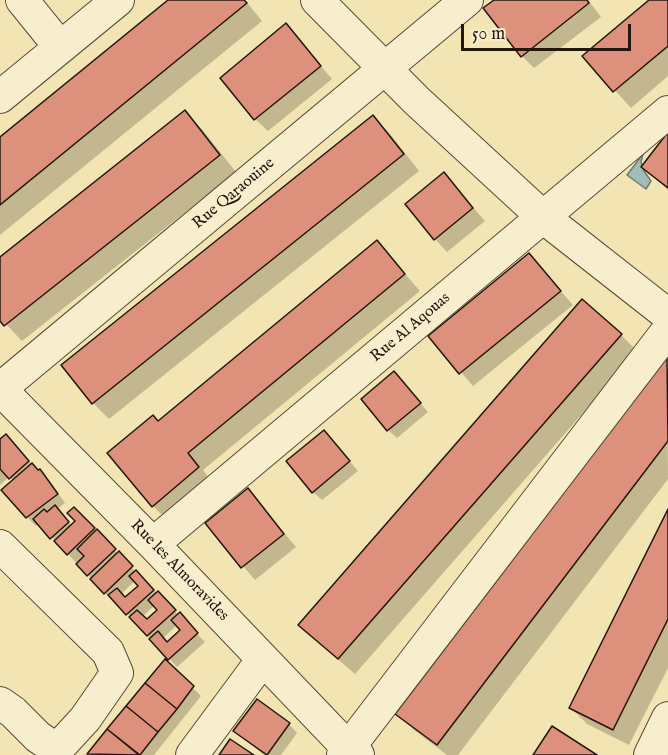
<!DOCTYPE html>
<style>
body{margin:0}
#map{position:relative;width:668px;height:755px;overflow:hidden;background:#f3e5b3;font-family:"IM FELL English",serif}
canvas{display:block}
.scale{position:absolute;left:461px;top:24px;width:170px;height:27px;box-sizing:border-box;border:3px solid #23160e;border-top:0;padding-left:8px;font-size:18px;line-height:21px;white-space:nowrap;color:#23160e;-webkit-text-stroke:4px #f7eece;paint-order:stroke}
</style>
<div id="map">
<canvas width="668" height="755"></canvas>
<div class="scale">50 m</div>
</div>
<script>
const c = document.querySelector('canvas').getContext('2d');
c.lineJoin = 'round';
function paint(path, color) { c.fillStyle = color; c.fill(path, 'evenodd'); }
const poly = rows => new Path2D(rows.map(r => 'M' + r).join(''));
function strokePath(path, color, width, dash) { c.strokeStyle = color; c.lineWidth = width; c.lineCap = dash ? 'butt' : 'round'; c.setLineDash(dash || []); c.stroke(path); }
function drawText(font, color, halo, rows, align = 'center') {
  c.font = font + ' "IM FELL English",serif'; c.lineWidth = 4.5; c.setLineDash([]); c.textBaseline = 'middle'; c.strokeStyle = halo; c.fillStyle = color; for (const [text, x, y, turn = 0] of rows) {
    c.save(); c.translate(x, y); c.rotate((+turn || 0) * Math.PI / 180); c.textAlign = isNaN(turn) ? turn : align; if (halo) c.strokeText(text, 0, 0); c.fillText(text, 0, 0); c.restore();
  }
}
const water = poly([
 [643,154,641,162,644,171,651,181,646,189,627,175,643,154]
]);
const shadow = poly([
 [170,0,245,0,262,21,0,235,0,139],
 [497,0,588,0,601,17,534,68,522,56],
 [651,0,668,0,668,76,631,108,584,56],
 [286,25,332,79,268,131,255,119],
 [185,112,201,128,236,172,22,341,0,318,0,259],
 [373,117,390,134,419,171,109,419,93,403],
 [668,135,668,190,643,167],
 [444,174,485,221,447,252,435,239],
 [377,242,420,291,203,470,214,485,169,522,153,506,158,423],
 [529,255,573,305,473,386,430,336],
 [621,335,637,351,355,674,317,641],
 [667,359,668,479,458,755,447,755,414,730,397,714],
 [403,382,428,412,397,438,388,430],
 [324,432,358,471,322,500,313,492],
 [0,441,14,444,35,468,48,479,65,503,57,509,72,526,77,521,74,509,205,642,177,667,115,600,114,602,39,524,36,526,27,517,3,490,14,481,9,477,0,485],
 [135,581,140,586,126,599,121,594],
 [155,605,159,610,147,621,142,617],
 [177,625,182,630,168,643,163,638],
 [248,490,296,547,255,580,207,524],
 [668,513,668,668,629,745,587,724,571,708],
 [165,661,201,696,154,755,90,755],
 [289,724,297,733,281,755,264,755,234,731]
]);
const building = poly([
 [168,0,244,0,247,3,0,205,0,137,168,0],
 [494,0,587,0,589,3,521,57,483,8,494,0],
 [649,0,668,0,668,46,613,92,582,56,649,0],
 [286,23,321,66,254,120,220,78,286,23],
 [185,110,220,155,4,326,0,321,0,257,185,110],
 [373,115,404,154,92,404,61,365,373,115],
 [668,132,668,188,641,167,668,132],
 [444,172,473,208,434,240,405,204,444,172],
 [377,240,405,274,188,453,199,467,152,507,107,453,153,415,158,421,377,240],
 [529,253,561,291,459,374,428,336,529,253],
 [582,299,622,334,338,659,298,625,582,299],
 [667,357,668,441,437,745,395,714,667,357],
 [394,371,421,403,387,431,361,399,394,371],
 [324,430,350,461,312,493,286,461,324,430],
 [6,434,29,461,9,479,0,469,0,439,6,434],
 [32,463,38,470,40,469,58,494,26,518,1,490,32,463],
 [248,488,284,534,241,568,205,523,248,488],
 [55,505,69,522,50,539,33,519,44,509,47,512,55,505],
 [74,507,95,528,67,555,54,541,75,521,67,513,74,507],
 [668,509,668,619,613,730,569,708,668,509],
 [97,529,116,549,87,576,76,564,84,556,77,549,97,529],
 [119,551,133,566,104,594,90,579,119,551],
 [136,570,154,590,126,615,108,595,117,588,125,597,138,586,129,576,136,570],
 [158,591,176,610,147,636,129,617,137,610,147,619,157,610,148,600,158,591],
 [180,612,198,633,168,660,149,639,158,631,167,642,180,630,171,620,180,612],
 [165,659,194,686,177,709,145,683,165,659],
 [145,683,177,709,158,732,126,706,145,683],
 [257,699,290,723,267,755,233,731,257,699],
 [126,706,158,732,140,755,107,729,126,706],
 [552,726,597,755,533,755,552,726],
 [107,729,139,755,87,754,107,729],
 [230,739,254,755,219,755,230,739]
]);
const minor = poly([
 [22,0,60,47],
 [317,0,416,100,543,217,668,315],
 [0,97,118,0],
 [153,544,668,112],
 [0,546,108,652,117,673,85,719,62,744,57,746,50,745,38,737,13,712,0,703],
 [192,755,263,659],
 [343,755,668,330],
 [358,755,348,748,153,544,0,389,467,0],
 [650,755,668,718]
]);
const streetNames = [
 ["Rue Qaraouine",234,194,-40],
 ["Rue Al Aqouas",411,328,-40],
 ["Rue les Almoravides",179,571,46]
];
paint(water, '#a0bdb7');
strokePath(water, '#6e7a73', 1.5);
paint(shadow, '#0003');
paint(building, '#dd907c');
strokePath(building, '#23160e', 1.5);
strokePath(minor, '#574a37', 34);
strokePath(minor, '#f7eece', 32);
drawText('16px', '#23160e', '#f7eece', streetNames);
</script>
